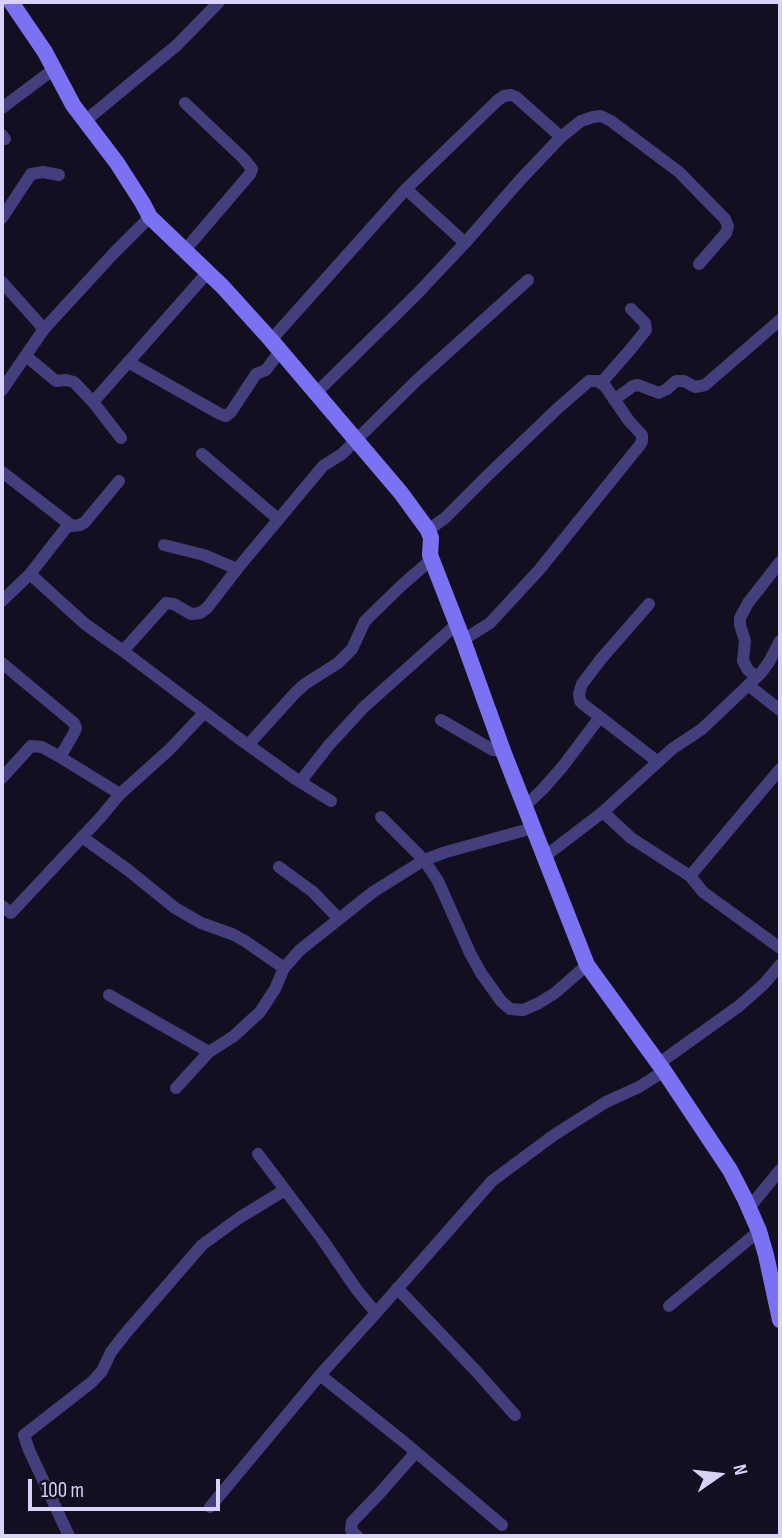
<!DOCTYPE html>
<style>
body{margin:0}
#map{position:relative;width:782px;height:1538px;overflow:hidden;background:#130f21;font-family:"Sofia Sans Condensed",sans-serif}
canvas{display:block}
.frame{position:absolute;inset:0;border:4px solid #d9d3fb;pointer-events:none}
.north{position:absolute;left:684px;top:1440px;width:70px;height:70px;-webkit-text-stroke:5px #130f21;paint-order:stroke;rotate:76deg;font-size:19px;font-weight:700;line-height:28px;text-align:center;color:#d9d3fb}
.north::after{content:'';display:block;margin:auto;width:24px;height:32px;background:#d9d3fb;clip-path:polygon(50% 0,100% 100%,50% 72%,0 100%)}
.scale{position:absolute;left:28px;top:1479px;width:192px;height:32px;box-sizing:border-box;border:4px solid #d9d3fb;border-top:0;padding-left:9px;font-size:21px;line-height:24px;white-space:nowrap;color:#d9d3fb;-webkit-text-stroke:5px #130f21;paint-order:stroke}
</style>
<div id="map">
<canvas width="782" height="1538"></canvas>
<div class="frame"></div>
<div class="north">N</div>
<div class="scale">100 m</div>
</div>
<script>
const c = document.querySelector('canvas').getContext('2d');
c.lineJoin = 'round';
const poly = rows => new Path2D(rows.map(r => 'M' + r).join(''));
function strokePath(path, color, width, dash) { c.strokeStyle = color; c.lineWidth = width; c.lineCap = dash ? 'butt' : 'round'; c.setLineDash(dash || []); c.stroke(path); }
const street = poly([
 [2,108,54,69],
 [85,121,177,45,219,2],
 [2,135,5,139],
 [561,137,581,121,593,117,601,116,611,121,679,172,725,219,728,226,726,233,699,264],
 [406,189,465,243],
 [2,218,31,174,43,172,59,175],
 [185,250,250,174,252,169,244,159,185,103],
 [2,282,44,329,2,390],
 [44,329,113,254,150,217],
 [271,340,406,189,498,100,504,96,511,95,516,97,561,137,521,179,465,243,416,295,316,393],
 [26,356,56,381,66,380,74,382,93,402,121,438],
 [128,362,220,414,226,416,231,412,256,374,266,370,280,351],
 [601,383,630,350,646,330,645,323,631,309],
 [614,400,633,386,638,385,659,393,667,389,676,381,684,381,695,387,705,385,780,320],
 [93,402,208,272],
 [202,454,278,519],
 [2,472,72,526,80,525,85,522,119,481],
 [428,530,445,518,487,476,557,409,589,381,598,381,605,386,629,421,642,435,642,441,640,445,539,570,490,623,463,640],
 [164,545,204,555,237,569],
 [30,574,85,624,123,651],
 [2,601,30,574,69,524],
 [649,604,601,659,582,684,579,694,580,701,583,704,658,762],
 [2,663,74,723,76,728,74,733,60,757,120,794,100,818,11,913,2,906],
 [757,677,748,670,743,661,745,641,740,625,740,618,748,603,780,562],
 [748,685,780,710],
 [441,720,486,746,493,750,503,751],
 [248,745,296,692,305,684,338,663,352,649,365,621,402,585,432,559],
 [780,769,690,876,703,892,780,948],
 [2,778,31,746,42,747,60,757],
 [300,782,329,745,364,707,457,624],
 [120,794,169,750,204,713],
 [331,801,297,780,237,737,123,651,166,603,174,604,191,614,200,613,207,608,237,569,323,466,342,454,416,381,528,280],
 [525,806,543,789,563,766,600,717],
 [603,812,631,838,690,876],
 [381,817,424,860,438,881,470,953,481,973,501,1001,510,1009,523,1010,539,1003,555,993,587,965],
 [82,837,128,870,175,908,201,923,232,934,245,941,284,968],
 [544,857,603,812,672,749,702,729,761,673,769,662,780,641],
 [279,867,313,892,339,919],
 [109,995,209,1052],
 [658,1064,739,1006,764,984,780,965],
 [176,1088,209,1052,234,1036,260,1012,275,989,284,968,300,950,373,892,424,860,446,852,533,828],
 [258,1154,322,1239,357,1290,376,1313,492,1181,554,1135,606,1102,639,1087,664,1071],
 [749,1208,780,1170],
 [397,1288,476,1371,515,1415],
 [669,1306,759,1231],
 [320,1375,404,1442,502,1525],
 [210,1507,320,1375,376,1313],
 [69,1536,29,1450,24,1435,92,1382,102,1371,111,1352,125,1334,202,1245,239,1218,285,1190],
 [357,1536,351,1530,352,1522,379,1494,416,1452]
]);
const secondary = poly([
 [11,2,45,52,73,105,117,163,142,202,150,217,223,287,271,340,401,493,428,530,431,538,430,555,463,640,503,751,587,965,664,1071,730,1170,745,1199,759,1231,766,1255,780,1320]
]);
strokePath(street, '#433e7c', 12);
strokePath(secondary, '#7a72f3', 16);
</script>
